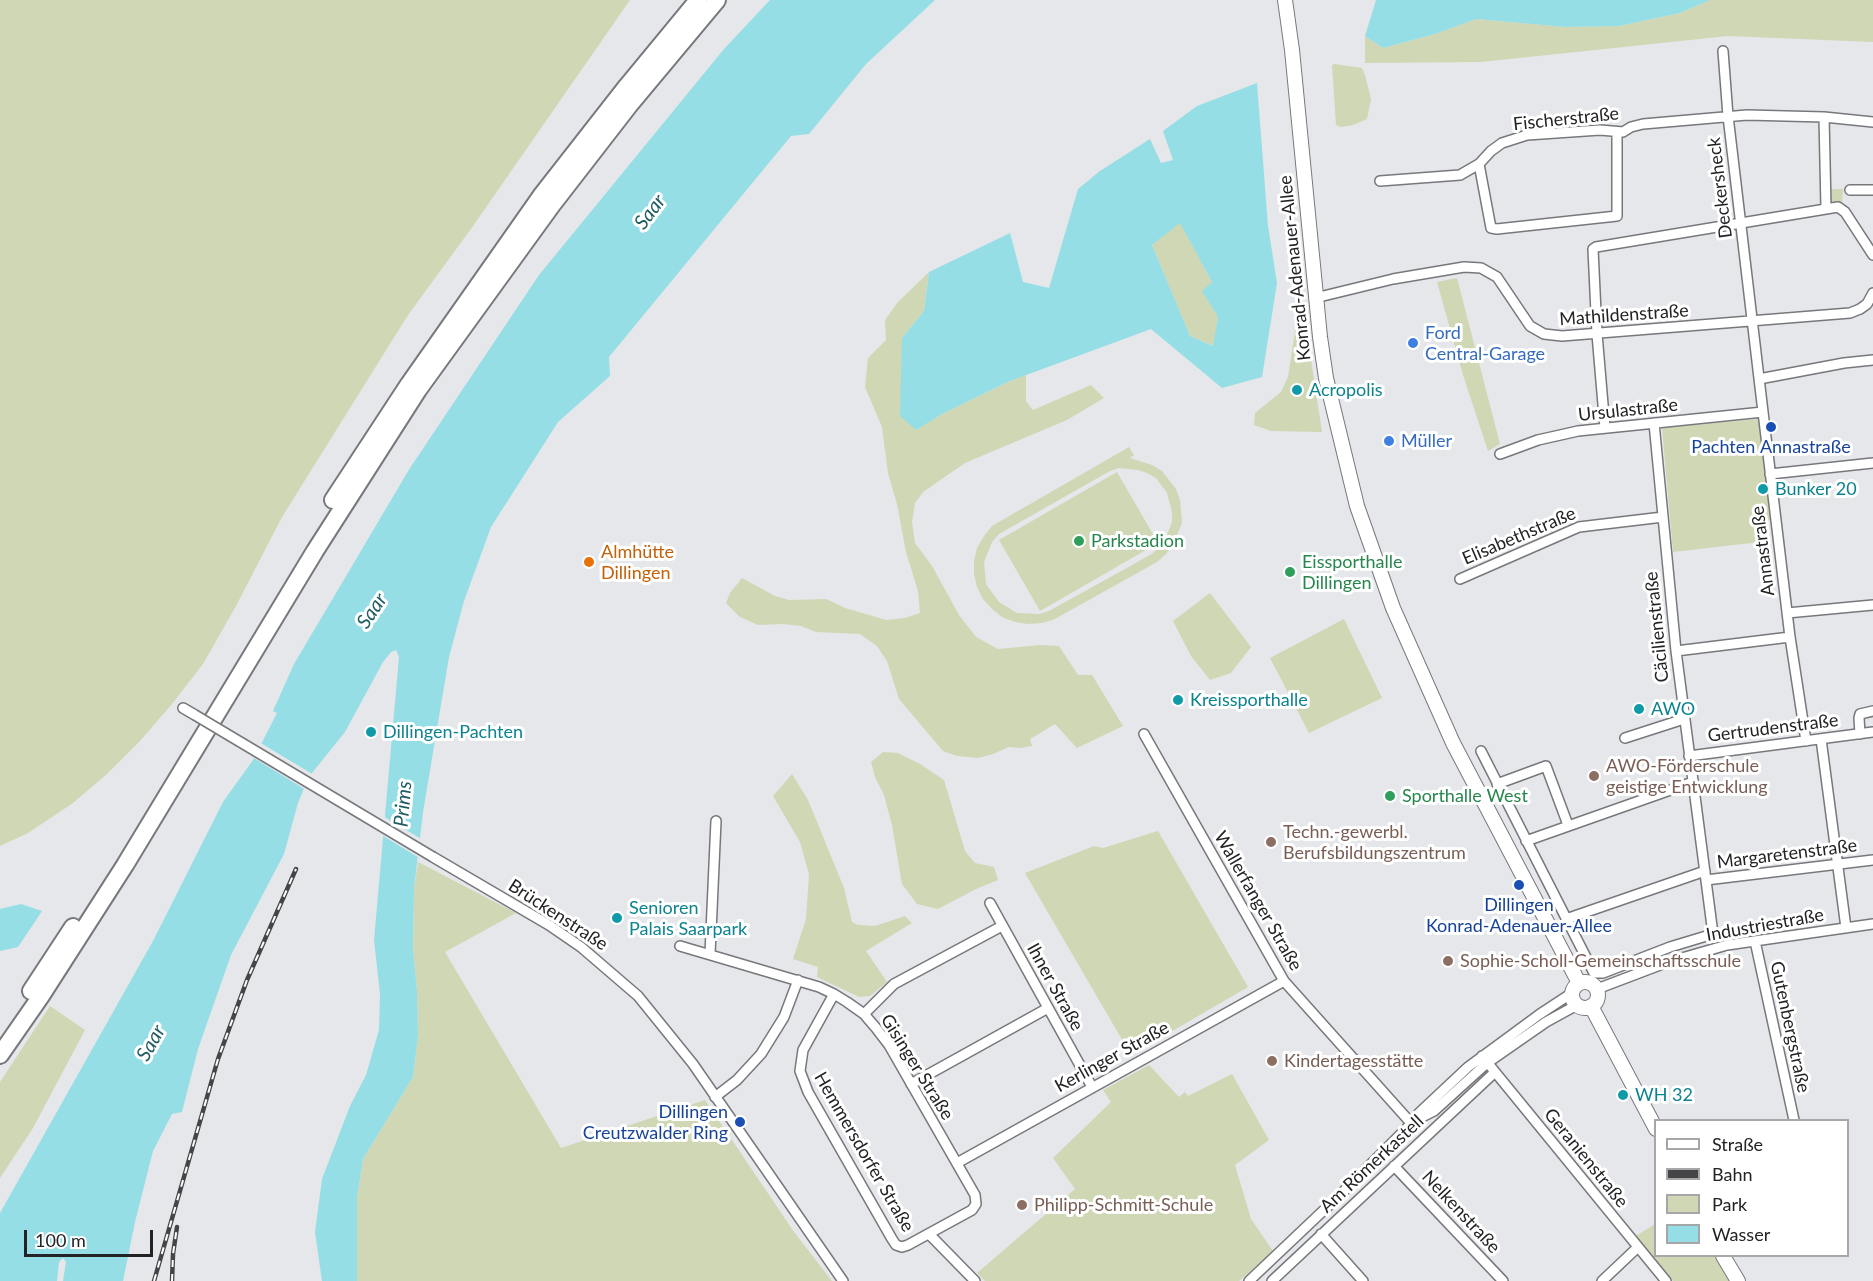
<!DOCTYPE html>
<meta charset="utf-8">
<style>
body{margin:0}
#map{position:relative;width:1873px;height:1281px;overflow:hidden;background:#e5e7ea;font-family:Lato,sans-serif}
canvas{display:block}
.legend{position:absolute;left:1654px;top:1119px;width:195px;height:138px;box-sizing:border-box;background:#fff;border:2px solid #a7a7a8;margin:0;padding:8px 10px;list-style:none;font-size:18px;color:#232325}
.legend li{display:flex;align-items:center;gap:12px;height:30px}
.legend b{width:30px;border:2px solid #a7a7a8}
.scale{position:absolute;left:24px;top:1230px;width:129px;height:27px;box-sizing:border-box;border:3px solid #232325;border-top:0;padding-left:8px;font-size:18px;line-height:21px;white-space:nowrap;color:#232325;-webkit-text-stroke:4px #fff;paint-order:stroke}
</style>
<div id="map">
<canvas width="1873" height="1281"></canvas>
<ul class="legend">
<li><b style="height:8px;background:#fff"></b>Straße</li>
<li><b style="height:8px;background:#454547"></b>Bahn</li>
<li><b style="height:16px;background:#d0d7b4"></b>Park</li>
<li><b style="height:16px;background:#95dee5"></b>Wasser</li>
</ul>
<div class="scale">100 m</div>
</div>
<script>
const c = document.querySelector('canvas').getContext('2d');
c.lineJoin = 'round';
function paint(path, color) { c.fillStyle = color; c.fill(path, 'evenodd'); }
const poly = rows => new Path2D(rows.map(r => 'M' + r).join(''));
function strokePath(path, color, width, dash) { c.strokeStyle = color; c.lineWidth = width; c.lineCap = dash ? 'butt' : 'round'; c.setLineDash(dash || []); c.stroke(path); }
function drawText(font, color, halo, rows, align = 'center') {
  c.font = font + ' Lato,sans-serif'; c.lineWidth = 6; c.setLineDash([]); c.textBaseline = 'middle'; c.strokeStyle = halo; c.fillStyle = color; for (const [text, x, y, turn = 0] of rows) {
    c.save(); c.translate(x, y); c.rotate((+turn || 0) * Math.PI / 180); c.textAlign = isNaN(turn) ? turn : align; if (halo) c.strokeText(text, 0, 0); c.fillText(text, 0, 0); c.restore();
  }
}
const green = poly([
 [0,0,630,0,473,226,408,315,282,517,236,606,203,664,172,704,140,741,107,774,73,803,28,833,0,846],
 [1710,0,1873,0,1873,42,1728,36,1481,62,1365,63,1365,36,1383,48,1435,34,1476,19,1565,27,1619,26,1680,13],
 [1335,64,1362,68,1365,75,1371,99,1367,119,1353,125,1341,127,1336,125,1332,65],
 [1830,189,1843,189,1842,203,1835,203,1831,201],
 [1180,222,1212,282,1203,291,1218,317,1214,346,1190,336,1152,245],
 [929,272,924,311,902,338,915,430,942,414,1010,381,1026,375,1026,401,1033,410,1091,385,1104,398,1067,420,965,463,923,492,915,503,912,522,915,543,932,566,959,615,976,637,998,649,1041,645,1059,646,1078,675,1092,675,1123,726,1077,748,1055,724,1030,739,1032,746,1021,748,1009,747,993,754,978,758,957,756,943,751,899,699,887,661,877,646,860,634,816,632,801,626,783,624,758,625,740,617,726,603,730,593,742,578,775,596,789,600,826,599,845,608,886,620,905,618,920,613,918,591,906,552,897,504,888,473,882,427,865,387,868,358,886,340,885,320,898,302],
 [1457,278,1500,444,1488,451,1463,375,1437,282],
 [1300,319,1306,327,1322,432,1271,431,1254,425,1255,413,1281,392,1288,377,1295,331],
 [1758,419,1771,520,1757,522,1760,542,1673,552,1662,428],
 [1129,447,1134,455,1130,458,1152,465,1162,471,1176,489,1180,500,1182,523,1173,545,1166,554,1157,562,1053,620,1041,623,1028,624,1015,622,1002,617,992,609,983,599,977,587,974,574,974,561,977,548,984,536,992,526],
 [1119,468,1138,470,1147,473,1156,478,1167,493,1172,512,1172,522,1165,540,1159,547,1152,554,1049,611,1039,614,1017,613,999,602,986,584,984,562,992,542,999,534,1110,471],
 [1117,472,1158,543,1040,611,999,540],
 [1210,593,1251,647,1231,673,1210,680,1191,656,1173,621],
 [1344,619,1382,698,1309,733,1270,658],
 [883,752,898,753,920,764,944,780,965,851,975,863,994,867,998,880,976,889,938,909,917,904,902,884,892,825,884,795,875,777,871,762],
 [792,774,808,800,844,888,852,922,858,925,875,926,905,916,912,923,866,951,887,982,870,996,859,997,817,977,818,967,793,959,806,919,809,874,800,842,773,796],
 [1158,831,1248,987,1131,1055,1025,873,1094,846,1103,848],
 [418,862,516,913,445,952,561,1148,705,1100,794,1232,832,1281,357,1281,357,1198,363,1159,413,1077,418,1036,417,990,413,950,414,889],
 [50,1006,85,1030,33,1128,0,1178,0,1082],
 [1149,1065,1179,1097,1185,1092,1188,1096,1232,1074,1269,1140,1235,1165,1251,1219,1273,1251,1239,1281,985,1281,977,1273,1075,1189,1053,1158,1111,1102,1103,1090],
 [1655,1224,1656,1256,1714,1256,1729,1281,1673,1281,1636,1236]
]);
const water = poly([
 [770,0,935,0,866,64,809,134,791,136,609,357,610,376,558,422,491,527,464,601,449,657,423,812,414,889,413,950,417,990,418,1036,413,1077,363,1159,357,1198,357,1281,322,1281,315,1232,322,1179,350,1106,366,1075,379,1030,380,994,374,940,399,657,396,650,391,652,383,662,345,732,308,778,298,803,284,854,231,955,198,1049,182,1112,172,1114,153,1151,135,1222,123,1281,63,1281,66,1262,63,1258,59,1262,57,1281,0,1281,0,1213,153,941,223,802,253,760,277,713,273,711,294,664,410,468,539,275,724,49],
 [1376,0,1710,0,1680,13,1619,26,1565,27,1476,19,1435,34,1383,48,1365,36],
 [1257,83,1268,226,1277,283,1262,377,1222,388,1151,329,1010,381,942,414,916,430,900,416,902,338,924,311,929,272,1010,233,1023,282,1049,288,1078,189,1100,171,1150,139,1161,163,1173,160,1163,131,1197,106],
 [1180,223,1212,282,1202,291,1218,317,1213,346,1190,336,1152,245],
 [21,904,42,911,18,947,0,951,0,909]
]);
const pier = poly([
 [259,742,314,775,306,790,252,757],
 [381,815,423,840,421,859,380,834]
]);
const street = poly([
 [1723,51,1728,116,1763,412,1790,637,1806,741],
 [1824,117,1826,208],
 [1479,164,1491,228,1497,229,1617,216,1617,133],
 [1380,181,1460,175,1479,164,1491,151,1502,143,1527,135,1600,130,1623,132,1631,127,1643,124,1747,115,1824,117,1873,122],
 [1850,190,1873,190],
 [1315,298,1393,279,1464,267,1481,268,1497,277,1530,326,1544,334,1562,336,1850,313,1860,309,1867,304,1873,293],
 [1759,379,1844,363,1873,360],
 [1605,428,1597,334,1593,249,1596,247,1838,207,1845,212,1873,255],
 [1500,454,1538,440,1578,431,1763,412],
 [1770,474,1873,463],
 [1460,579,1579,527,1663,517],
 [1787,613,1873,605],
 [1676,651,1790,637],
 [183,708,195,715],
 [1144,734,1284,981,1411,1123],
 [1860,734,1859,718,1860,714,1873,711],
 [1625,738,1684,719],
 [1821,739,1846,928],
 [1481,751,1594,973,1603,973,1670,947,1713,934,1676,651,1654,423],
 [1689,756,1873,732],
 [1497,784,1546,766,1568,825],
 [1526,841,1693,782],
 [433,857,549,925,581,947,638,996,693,1064,843,1281],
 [1706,880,1873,860],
 [990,903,1092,1087],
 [1566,919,1705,871],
 [1755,941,1794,1120],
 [680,946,819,987,834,994,847,1002,864,1014,876,1028,889,1045,975,1195,976,1204,972,1210,908,1245,902,1247,896,1245,892,1239,808,1092,800,1071,803,1050,834,994],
 [710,954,716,821],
 [1597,989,1668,962,1727,945,1873,924],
 [864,1014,894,984,1002,926],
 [1482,1056,1666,1281],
 [911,1084,1048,1008],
 [715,1097,737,1080,761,1054,784,1017,798,980],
 [1414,1121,1434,1111,1487,1063,1546,1022,1577,1005],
 [957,1163,1284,981],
 [1394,1166,1503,1281],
 [929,1234,975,1281],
 [1321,1234,1363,1281],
 [1249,1281,1344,1191,1414,1121,1419,1113,1468,1067,1540,1014,1572,993],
 [1272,1281,1495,1072],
 [1602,1281,1638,1247]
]);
const secondary = poly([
 [1285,0,1292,50,1320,337,1326,378,1357,506,1393,608,1453,743,1579,983],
 '1572 995a13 13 0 1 1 26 0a13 13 0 1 1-26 0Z',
 [1591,1006,1656,1129],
 [1723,1256,1738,1281]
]);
const highway = poly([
 [333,500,409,384,541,196,627,86,698,0],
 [31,991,73,927],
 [0,1055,41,996,125,865,315,551,418,390,552,205,631,103,717,0]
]);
const rail = poly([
 [154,1281,218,1059,247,980,296,869],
 [172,1281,173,1254,177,1227]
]);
const streetBridge = poly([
 [195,715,433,857]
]);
const markers = [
 [1413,343,6,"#3f7fe0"],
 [1297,390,6,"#0f9aa8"],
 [1771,427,6,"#1a4fb4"],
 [1389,441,6,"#3f7fe0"],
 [1763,489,6,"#0f9aa8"],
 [1079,541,6,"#2e9e5b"],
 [589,562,6,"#e8710a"],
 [1290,572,6,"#2e9e5b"],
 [1178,700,6,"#0f9aa8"],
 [1639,709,6,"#0f9aa8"],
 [371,732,6,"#0f9aa8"],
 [1594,776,6,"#8d6e63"],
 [1390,796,6,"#2e9e5b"],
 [1271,842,6,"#8d6e63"],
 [1519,885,6,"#1a4fb4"],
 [617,918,6,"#0f9aa8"],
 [1448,961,6,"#8d6e63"],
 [1272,1061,6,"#8d6e63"],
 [1623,1095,6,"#0f9aa8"],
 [740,1122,6,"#1a4fb4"],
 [1022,1205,6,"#8d6e63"]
];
const streetNames = [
 ["Fischerstraße",1566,119,-6],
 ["Deckersheck",1720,188,-97],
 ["Konrad-Adenauer-Allee",1295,268,-96],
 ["Mathildenstraße",1624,315,-4],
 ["Ursulastraße",1628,410,-6],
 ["Elisabethstraße",1519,536,-23],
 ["Annastraße",1763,551,-97],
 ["Cäcilienstraße",1657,627,-96],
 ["Gertrudenstraße",1773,728,-7],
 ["Margaretenstraße",1787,854,-7],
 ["Wallerfanger Straße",1258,901,60],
 ["Brückenstraße",558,915,33],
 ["Industriestraße",1765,925,-10],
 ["Ihner Straße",1055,987,61],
 ["Gutenbergstraße",1790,1027,78],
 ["Kerlinger Straße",1112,1057,-29],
 ["Gisinger Straße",917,1067,58],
 ["Hemmersdorfer Straße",864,1152,60],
 ["Geranienstraße",1586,1158,51],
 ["Am Römerkastell",1372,1164,-43],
 ["Nelkenstraße",1461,1212,47]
];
const shopNames = [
 ["Ford",1425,333],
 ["Central-Garage",1425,354],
 ["Müller",1401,441]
];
const cultureNames = [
 ["Acropolis",1309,390],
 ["Bunker 20",1775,489],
 ["Kreissporthalle",1190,700],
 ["AWO",1651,709],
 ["Dillingen-Pachten",383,732],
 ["Senioren",629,908],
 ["Palais Saarpark",629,929],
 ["WH 32",1635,1095]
];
const transitNames = [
 ["Pachten Annastraße",1771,447],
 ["Dillingen",1519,905],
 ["Konrad-Adenauer-Allee",1519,926],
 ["Dillingen",728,1112,"right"],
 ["Creutzwalder Ring",728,1133,"right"]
];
const leisureNames = [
 ["Parkstadion",1091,541],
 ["Eissporthalle",1302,562],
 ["Dillingen",1302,583],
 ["Sporthalle West",1402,796]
];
const foodNames = [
 ["Almhütte",601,552],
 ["Dillingen",601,573]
];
const educationNames = [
 ["AWO-Förderschule",1606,766],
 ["geistige Entwicklung",1606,787],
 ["Techn.-gewerbl.",1283,832],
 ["Berufsbildungszentrum",1283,853],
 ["Sophie-Scholl-Gemeinschaftsschule",1460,961],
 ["Kindertagesstätte",1284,1061],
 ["Philipp-Schmitt-Schule",1034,1205]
];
const waterNames = [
 ["Saar",650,212,-53],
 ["Saar",372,611,-56],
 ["Prims",403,804,-85],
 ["Saar",151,1043,-61]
];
paint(green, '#d0d7b4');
paint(water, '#95dee5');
paint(pier, '#e5e7ea');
strokePath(street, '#76787c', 12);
strokePath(secondary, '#76787c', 16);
strokePath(highway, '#76787c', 20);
strokePath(street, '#fff', 9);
strokePath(secondary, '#fff', 14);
strokePath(highway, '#fff', 16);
strokePath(rail, '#454547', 4.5);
strokePath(rail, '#fff', 2, [7]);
strokePath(streetBridge, '#76787c', 12, []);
strokePath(streetBridge, '#fff', 9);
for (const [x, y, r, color] of markers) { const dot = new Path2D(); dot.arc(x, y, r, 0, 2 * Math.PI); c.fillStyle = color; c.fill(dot); strokePath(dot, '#fff', 2); }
drawText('18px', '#232325', '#fff', streetNames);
drawText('18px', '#366cbe', '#fff', shopNames, 'left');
drawText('18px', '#0d838f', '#fff', cultureNames, 'left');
drawText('18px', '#164399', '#fff', transitNames);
drawText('18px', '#27864d', '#fff', leisureNames, 'left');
drawText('18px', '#c56008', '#fff', foodNames, 'left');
drawText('18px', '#785e54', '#fff', educationNames, 'left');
drawText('italic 20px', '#1f5c61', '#fff', waterNames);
</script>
